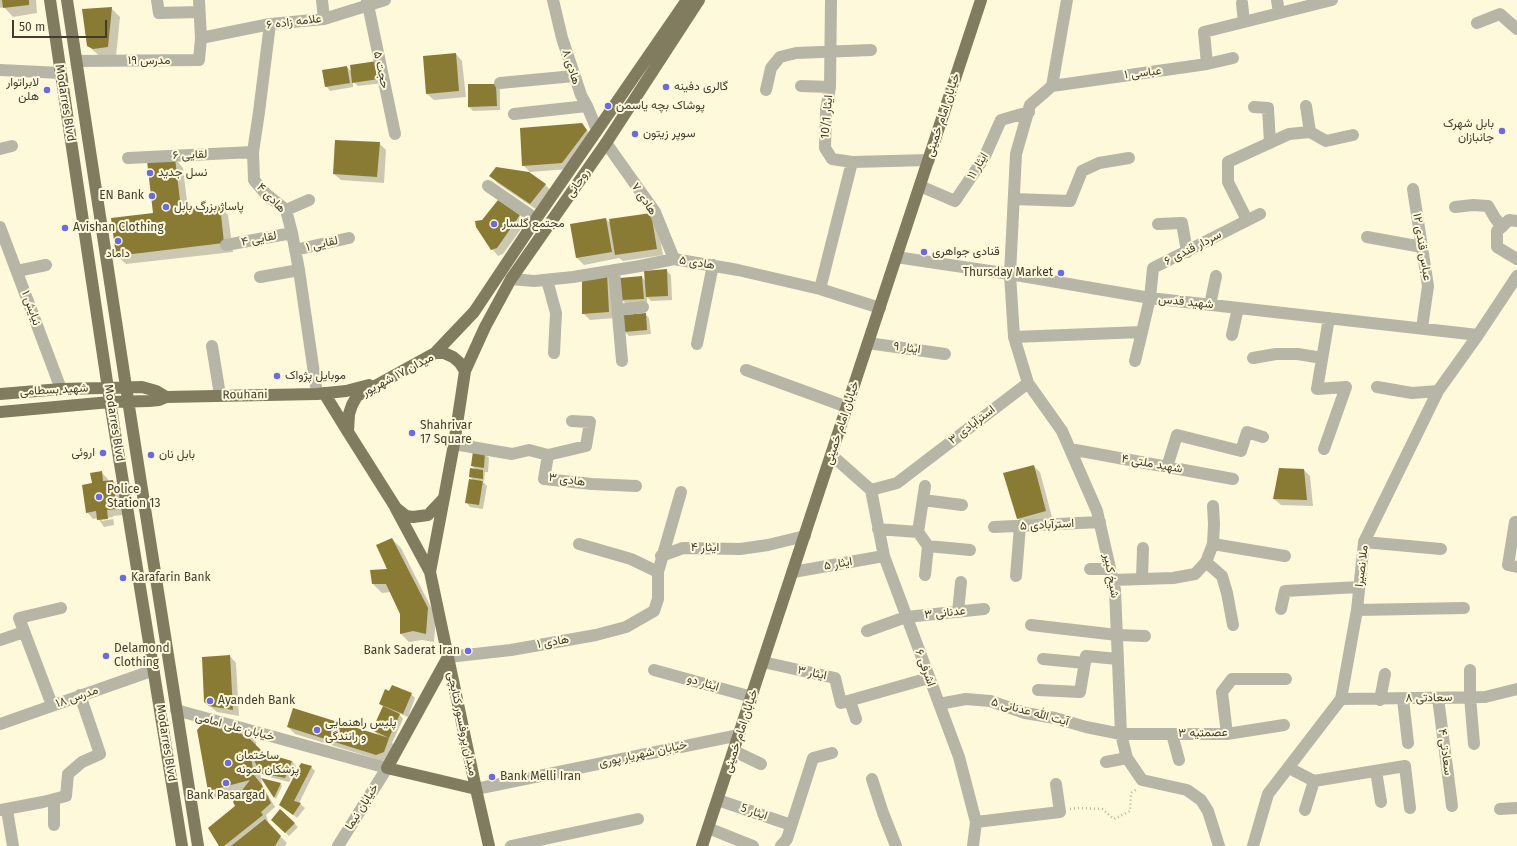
<!DOCTYPE html>
<meta charset="utf-8">
<style>
body{margin:0}
#map{position:relative;width:1517px;height:846px;overflow:hidden;background:#fff9dc;font-family:"Fira Sans",sans-serif}
canvas{display:block}
.scale{position:absolute;left:12px;top:20px;width:95px;height:18px;box-sizing:border-box;border:2px solid #403d2e;border-top:0;padding-left:5px;font-size:12px;line-height:14px;white-space:nowrap;color:#403d2e;-webkit-text-stroke:3px #fff9dc;paint-order:stroke}
</style>
<div id="map">
<canvas width="1517" height="846"></canvas>
<div class="scale">50 m</div>
</div>
<script>
const c = document.querySelector('canvas').getContext('2d');
c.lineJoin = 'round';
function paint(path, color) { c.fillStyle = color; c.fill(path, 'evenodd'); }
const poly = rows => new Path2D(rows.map(r => 'M' + r).join(''));
function strokePath(path, color, width, dash) { c.strokeStyle = color; c.lineWidth = width; c.lineCap = dash ? 'butt' : 'round'; c.setLineDash(dash || []); c.stroke(path); }
function drawText(font, color, halo, rows, align = 'center') {
  c.font = font + ' "Fira Sans",Vazirmatn,sans-serif'; c.lineWidth = 4; c.setLineDash([]); c.textBaseline = 'middle'; c.strokeStyle = halo; c.fillStyle = color; for (const [text, x, y, turn = 0] of rows) {
    c.save(); c.translate(x, y); c.rotate((+turn || 0) * Math.PI / 180); c.textAlign = isNaN(turn) ? turn : align; if (halo) c.strokeText(text, 0, 0); c.fillText(text, 0, 0); c.restore();
  }
}
const shadow = poly([
 [0,0,36,0,37,13,13,17,4,7,0,8],
 [111,8,120,17,116,56,102,58,88,46],
 [456,54,462,61,466,97,434,100,427,94],
 [376,62,383,83,358,86,353,81,353,87,330,91,326,86,347,67,352,72],
 [496,85,500,89,500,110,473,111,469,107],
 [581,124,593,137,569,169,530,172,523,165],
 [379,143,386,150,384,183,341,180,334,174],
 [175,159,183,168,188,209,220,206,228,215,233,252,126,264,117,256,154,214],
 [491,176,545,184,551,191,537,210,497,183],
 [519,216,526,222,503,254,498,256,492,249],
 [606,219,611,224,657,220,663,255,623,261,619,258,584,265,577,258,571,225],
 [666,270,671,275,672,300,651,301,647,297,647,303,626,304,622,300,642,277,646,282],
 [607,274,613,281,615,318,590,320,583,313],
 [645,314,649,318,651,334,629,336,625,332],
 [485,454,489,458,488,472,485,472,484,481,481,480,487,486,483,509,470,507,466,502,474,481,470,477,476,470,472,466],
 [1033,466,1040,472,1052,517,1024,525,1018,518],
 [1304,470,1310,476,1313,506,1281,505,1274,499],
 [101,472,108,479,108,481,113,481,119,487,123,515,113,516,114,525,104,527,98,518,93,519,87,512,93,484],
 [113,517,113,519,102,521,102,519],
 [392,539,401,548,436,617,434,642,422,640,409,642,401,634,401,614,391,592,382,593,373,584,389,570],
 [230,656,236,663,239,716,217,712,205,702],
 [390,692,411,694,415,698,408,717,398,713,403,719,392,743,395,745,390,758,383,761,295,734,288,727,379,736,373,730,384,707,380,704],
 [247,733,256,742,256,747,267,758,267,760,273,762,292,761,296,766,289,782,265,776,260,772,262,785,275,807,266,815,268,821,267,823,287,843,285,846,221,846,241,793,218,800,209,791],
 [311,767,315,771,299,803,305,808,297,818,280,804],
 [263,779,281,784,282,786,276,799],
 [294,823,298,827,289,836,276,824]
]);
const building = poly([
 [2,0,29,0,29,5,3,8],
 [112,7,108,47,93,49,87,46,82,9],
 [456,53,459,91,426,94,423,56],
 [377,61,379,79,352,83,350,65],
 [347,66,350,83,325,87,322,70],
 [468,84,496,84,497,106,468,107],
 [582,123,587,130,562,163,522,166,520,128],
 [335,140,380,142,377,177,333,174],
 [175,158,181,209,220,205,224,243,116,256,111,218,153,213,147,161],
 [496,167,529,172,546,184,530,204,489,176],
 [498,200,520,215,497,248,491,250,476,227,475,221,482,220],
 [651,213,657,249,615,255,609,219],
 [606,218,612,252,576,258,570,224],
 [667,269,668,296,646,297,644,271],
 [607,273,609,312,582,314,582,277],
 [642,276,644,299,621,300,620,278],
 [646,313,647,330,624,332,623,315],
 [473,451,485,453,484,468,471,466],
 [1034,465,1046,511,1017,519,1003,473],
 [470,468,483,470,483,479,469,477],
 [1279,468,1304,469,1307,500,1273,499],
 [102,471,103,481,113,480,117,509,107,510,108,519,97,520,96,511,86,513,82,485,92,483,90,473],
 [469,479,483,481,479,505,465,503],
 [392,538,428,608,426,634,413,631,400,634,400,614,386,584,372,584,370,570,387,569,376,545],
 [230,655,233,710,209,706,204,702,202,657],
 [392,685,412,693,403,714,379,704,385,689,389,691],
 [383,706,400,714,389,738,372,730],
 [293,708,389,738,384,752,376,755,287,727],
 [205,721,247,732,248,737,264,753,262,757,273,761,275,756,292,761,285,778,260,773,250,751,254,775,262,785,271,803,261,812,263,815,224,846,219,846,208,828,235,806,233,802,250,780,208,791,197,730],
 [301,763,312,766,294,801,301,803,293,815,279,805],
 [261,778,281,783,274,798],
 [280,809,295,823,285,833,271,820],
 [265,819,281,836,275,846,231,846]
]);
const path = poly([
 [1070,809,1079,808,1102,809,1114,819,1130,811,1131,793,1137,789]
]);
const minor = poly([
 [157,0,159,13,199,12],
 [322,0,324,19],
 [367,0,395,134],
 [553,0,562,38,581,95,587,106,597,130],
 [831,0,830,87,826,110,825,148,832,159,852,162,929,160],
 [1067,0,1052,86,1030,105,1016,154,1010,274,1014,337,1028,383,1062,431,1097,511,1115,590,1121,734,1127,758,1142,780,1187,790,1201,800,1208,811,1219,846],
 [1277,0,1279,13],
 [1242,3,1244,22],
 [1477,23,1500,14,1517,29],
 [270,24,259,112,253,152,254,180,266,194,286,210,292,233,299,270,317,394],
 [201,38,270,24,324,19,385,0],
 [77,61,199,60,201,38,199,0],
 [1207,64,1204,32,1332,0],
 [0,70,61,73],
 [500,83,574,76],
 [801,86,830,87],
 [1052,86,1207,64,1233,58],
 [766,90,771,68,780,57,796,53,871,50],
 [1306,106,1310,132],
 [1254,107,1268,108,1270,143],
 [514,114,587,106],
 [606,143,655,212,674,259],
 [0,149,12,146],
 [128,158,253,152],
 [488,186,536,219],
 [920,186,955,201,984,158,1001,120,1029,112],
 [1413,189,1428,286,1422,328],
 [1014,199,1070,201,1082,171,1099,163,1129,158],
 [1455,207,1473,205,1488,206,1495,218,1502,227],
 [286,210,309,200],
 [1247,220,1228,182,1228,162,1289,134,1310,132,1326,141,1353,135],
 [1517,221,1509,220,1497,231,1497,247,1517,259],
 [1158,224,1182,223,1187,252],
 [0,227,61,389],
 [1367,237,1422,247],
 [226,245,292,233],
 [295,250,349,238],
 [896,257,1010,274,1150,298,1478,335],
 [614,270,622,361],
 [17,271,46,265],
 [260,277,299,270],
 [511,279,534,281,573,277,640,266,674,259,738,270,820,289,880,308],
 [547,280,556,313,554,353],
 [820,289,852,162],
 [1210,305,1216,276],
 [618,310,643,307],
 [1232,335,1238,308],
 [1014,337,1142,332,1150,298,1153,268,1260,214],
 [868,343,945,354],
 [697,344,713,265],
 [212,346,220,395],
 [1253,358,1276,354,1298,354,1322,358],
 [1135,361,1142,332],
 [746,370,847,407],
 [1377,387,1412,393,1438,391],
 [454,444,512,454,529,450,548,455,544,479,592,484,636,486],
 [1070,449,1233,479],
 [1324,449,1346,387,1317,389,1329,318],
 [548,455,586,446,590,422,572,421],
 [831,456,836,459,871,490],
 [1167,467,1177,435,1241,451,1247,432,1263,437],
 [925,486,918,532,928,546,970,550],
 [871,490,884,556,959,757,976,822,973,846],
 [871,490,897,483,1028,383],
 [923,500,962,505],
 [1515,522,1508,565,1517,567],
 [994,527,1100,522],
 [878,529,918,532],
 [1364,542,1441,549],
 [579,544,631,559,658,572],
 [1213,544,1285,556],
 [661,556,683,548,740,549,768,545,805,536],
 [1206,562,1222,576,1227,593,1233,625],
 [1090,569,1110,569],
 [793,572,884,556],
 [925,575,928,546],
 [1016,576,1020,526],
 [1142,579,1143,548],
 [1113,580,1173,578,1195,574,1206,562,1213,544,1214,524,1213,506],
 [1281,609,1285,591,1359,587],
 [1357,610,1464,608],
 [958,612,961,582],
 [1031,625,1117,635,1145,636],
 [867,631,906,617,984,609],
 [0,640,24,632],
 [448,657,511,650,596,635,626,627,654,611,658,599,658,572,681,492],
 [1043,659,1085,663],
 [763,662,835,678,841,703,929,678],
 [654,670,752,697],
 [1470,670,1470,697,1474,744],
 [1038,690,1080,692,1086,656,1118,659],
 [1438,698,1452,806],
 [1341,699,1485,697,1517,689],
 [1403,699,1408,743],
 [1380,700,1385,674],
 [850,701,856,719],
 [939,704,966,699,990,701,1025,713,1055,718,1086,727,1121,734,1227,734,1284,725],
 [52,705,19,618,61,608],
 [176,710,387,768,338,846],
 [0,724,154,670],
 [1172,734,1179,760],
 [1227,734,1222,692,1232,679,1286,679],
 [734,751,761,764],
 [1106,762,1127,758],
 [1289,768,1314,781,1405,766,1410,808],
 [1376,771,1381,802],
 [872,779,883,813,896,846],
 [476,789,739,735],
 [718,800,791,825],
 [1500,809,1517,808],
 [0,810,43,802,66,796,68,774,82,762,100,754,80,695],
 [7,810,13,846],
 [1305,810,1314,781],
 [976,822,1060,812,1056,784],
 [54,825,54,799],
 [708,828,753,846],
 [511,846,638,819],
 [781,846,787,839,813,758,832,753],
 [1253,846,1268,794,1341,699,1357,610,1364,542,1438,391,1478,335,1517,276]
]);
const major = poly([
 [50,0,110,402,182,846],
 [67,0,130,413,198,846],
 [435,353,474,312,536,219,687,0],
 [465,371,485,327,511,279,606,143,699,0],
 [324,393,348,432],
 [0,394,61,389,142,387,156,391,166,397],
 [0,412,110,402,149,401,159,400,166,397,317,394,346,391,369,385],
 [396,509,430,572,476,789,387,768,448,657],
 [430,572,444,498,454,444,465,371,460,363,453,357,444,353,435,353,357,396,352,405,349,414,348,432,396,508,406,516,413,517,428,515,444,498],
 [476,789,489,846],
 [702,846,981,0]
]);
const markers = [
 [666,87,4,"#696be4"],
 [47,90,4,"#696be4"],
 [608,106,4,"#696be4"],
 [1502,131,4,"#696be4"],
 [635,134,4,"#696be4"],
 [150,173,4,"#696be4"],
 [152,196,4,"#696be4"],
 [166,207,4,"#696be4"],
 [494,224,4,"#696be4"],
 [65,228,4,"#696be4"],
 [118,241,4,"#696be4"],
 [924,252,4,"#696be4"],
 [1061,273,4,"#696be4"],
 [277,376,4,"#696be4"],
 [412,433,4,"#696be4"],
 [103,453,4,"#696be4"],
 [151,455,4,"#696be4"],
 [99,497,4,"#696be4"],
 [123,578,4,"#696be4"],
 [468,651,4,"#696be4"],
 [106,656,4,"#696be4"],
 [210,701,4,"#696be4"],
 [317,730,4,"#696be4"],
 [228,763,4,"#696be4"],
 [492,777,4,"#696be4"],
 [226,783,4,"#696be4"]
];
const streetNames = [
 ["علامه زاده ۶",294,22,-7],
 ["مدرس ۱۹",149,61],
 ["هادی ۸",571,67,72],
 ["حجت ۵",381,70,78],
 ["عباسی ۱",1143,73,-7],
 ["Modarres Blvd",65,103,81],
 ["خیابان امام خمینی",943,115,-72],
 ["ایثار 10/1",827,117,-85],
 ["لقایی ۶",190,155,-2],
 ["ایثار ۱۱",978,166,-59],
 ["روحانی",578,183,-55],
 ["هادی ۴",271,198,46],
 ["هادی ۷",644,199,56],
 ["لقایی ۴",259,239,-11],
 ["لقایی ۱",322,244,-13],
 ["عباس قندی ۱۲",1422,247,81],
 ["سردار قندی ۶",1193,248,-27],
 ["هادی ۵",697,263,9],
 ["شهید قدس",1186,302,6],
 ["نیایش ۱",31,308,70],
 ["ایثار ۹",907,348,8],
 ["میدان ۱۷ شهریور",398,375,-28],
 ["شهید بسطامی",54,390,-3],
 ["Rouhani",245,395,-1],
 ["Modarres Blvd",114,423,81],
 ["خیابان امام خمینی",842,423,-72],
 ["استرآبادی ٣",972,425,-38],
 ["شهید ملتی ۴",1152,464,10],
 ["هادی ۳",567,480,8],
 ["استرآبادی ۵",1047,525,-3],
 ["ایثار ۴",705,548],
 ["ایثار ۵",838,564,-10],
 ["ملا نصیرا",1362,566,-83],
 ["شیخ کبیر",1111,576,80],
 ["عدنانی ۳",945,613,-6],
 ["هادی ۱",553,642,-10],
 ["اشرفی ۶",925,668,70],
 ["ایثار ۳",812,673,12],
 ["ایثار دو",703,683,16],
 ["مدرس ۱۸",77,697,-19],
 ["سعادتی ۸",1429,698,-1],
 ["آیت الله عدنانی ۵",1030,712,15],
 ["میدان پروفسور کتابچی",462,724,78],
 ["خیابان علی امامی",235,727,15],
 ["خیابان امام خمینی",741,731,-72],
 ["عصمتیه ۳",1203,733,-1],
 ["Modarres Blvd",166,743,81],
 ["سعادتی ۴",1445,752,82],
 ["خیابان شهریار پوری",643,754,-12],
 ["خیابان نیما",362,807,-58],
 ["ایثار 5",754,812,19]
];
const poiNames = [
 ["لابراتوار",39,83,"right"],
 ["هلن",39,97,"right"],
 ["گالری دفینه",674,87],
 ["پوشاک بچه یاسمن",616,106],
 ["بابل شهرک",1494,124,"right"],
 ["جانبازان",1494,138,"right"],
 ["سوپر زیتون",643,134],
 ["نسل جدید",158,173],
 ["EN Bank",144,196,"right"],
 ["پاساژ بزرگ بابل",174,207],
 ["مجتمع گلسار",502,224],
 ["Avishan Clothing",73,228],
 ["قنادی جواهری",932,252],
 ["داماد",118,254,"center"],
 ["Thursday Market",1053,273,"right"],
 ["موبایل پژواک",285,376],
 ["Shahrivar",420,426],
 ["17 Square",420,440],
 ["اروئی",95,453,"right"],
 ["بابل نان",159,455],
 ["Police",107,490],
 ["Station 13",107,504],
 ["Karafarin Bank",131,578],
 ["Delamond",114,649],
 ["Clothing",114,663],
 ["Bank Saderat Iran",460,651,"right"],
 ["Ayandeh Bank",218,701],
 ["پلیس راهنمایی",325,723],
 ["و رانندگی",325,737],
 ["ساختمان",236,756],
 ["پزشکان نمونه",236,770],
 ["Bank Melli Iran",500,777],
 ["Bank Pasargad",226,796,"center"]
];
paint(shadow, '#0003');
paint(building, '#897b34');
strokePath(path, '#b8b39b', 2.5, [1, 3]);
strokePath(minor, '#b7b5a5', 12);
strokePath(major, '#817c60', 12);
for (const [x, y, r, color] of markers) { const dot = new Path2D(); dot.arc(x, y, r, 0, 2 * Math.PI); c.fillStyle = color; c.fill(dot); strokePath(dot, '#fff9dc', 1.5); }
drawText('12px', '#403d2e', '#fff9dc', streetNames);
drawText('12px', '#403d2e', '#fff9dc', poiNames, 'left');
</script>
